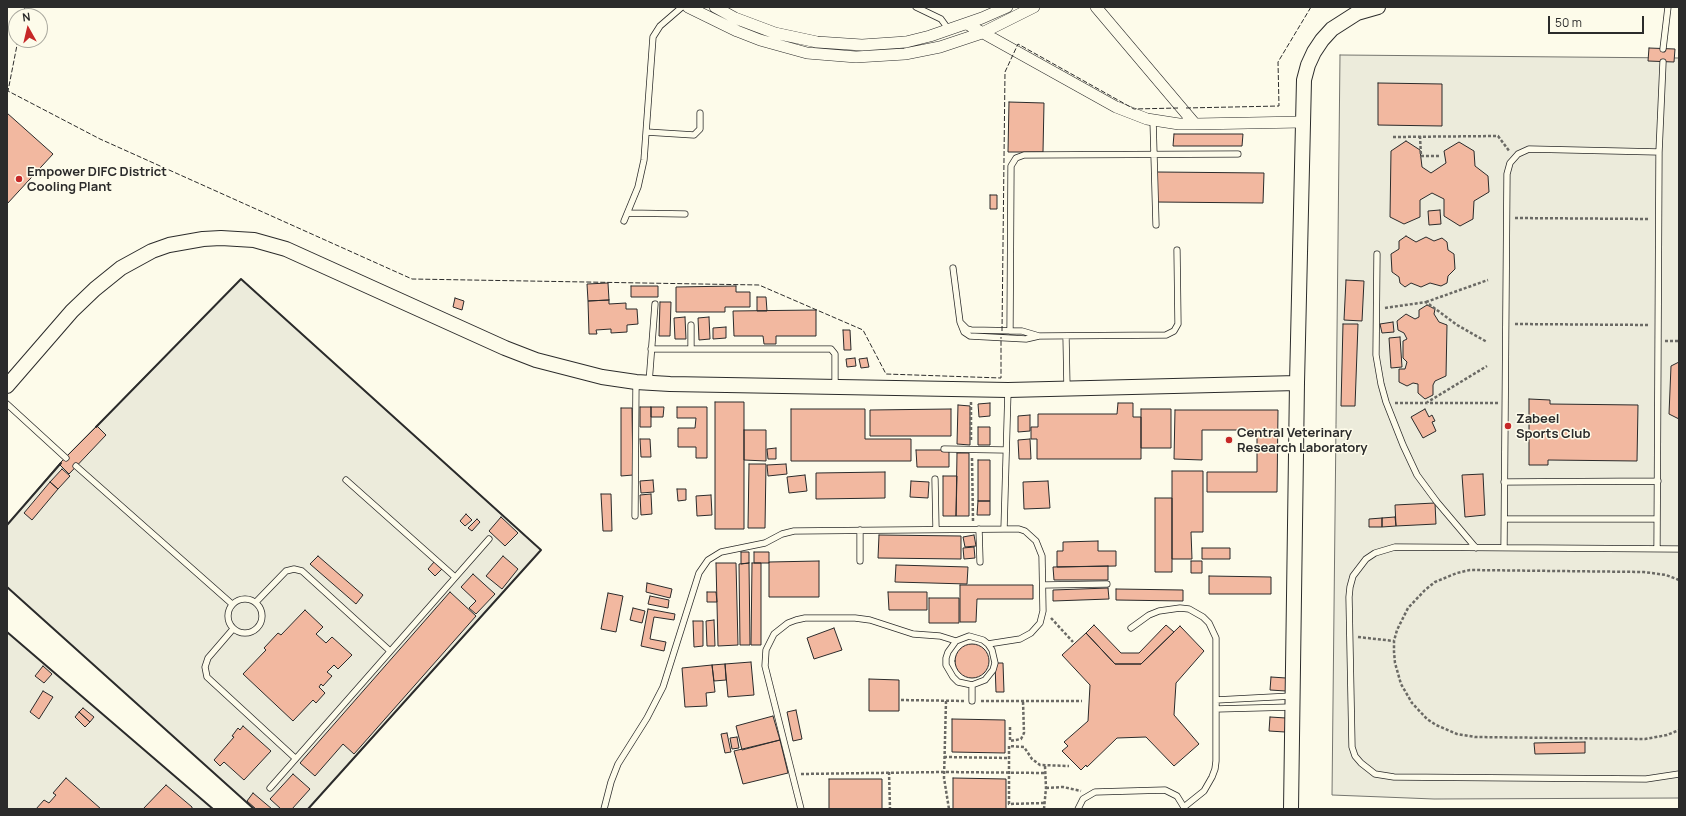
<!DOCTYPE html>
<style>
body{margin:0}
#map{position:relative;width:1686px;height:816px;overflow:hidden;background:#fdfbea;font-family:Manrope,sans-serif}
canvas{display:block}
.frame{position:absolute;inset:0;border:8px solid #2b2b2b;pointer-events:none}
.north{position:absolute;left:8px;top:8px;width:40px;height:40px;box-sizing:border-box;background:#fdfbea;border:1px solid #a9a89e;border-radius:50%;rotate:352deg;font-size:11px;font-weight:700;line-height:16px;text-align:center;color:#2b2b2b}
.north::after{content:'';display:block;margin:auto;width:14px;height:18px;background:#c62828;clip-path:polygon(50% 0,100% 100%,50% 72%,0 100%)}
.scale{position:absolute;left:1548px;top:16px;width:96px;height:18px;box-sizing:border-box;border:2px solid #2b2b2b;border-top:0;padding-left:5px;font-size:12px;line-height:14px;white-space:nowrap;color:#2b2b2b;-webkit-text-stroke:3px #fdfbea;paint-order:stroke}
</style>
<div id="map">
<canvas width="1686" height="816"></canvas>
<div class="frame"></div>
<div class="north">N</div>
<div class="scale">50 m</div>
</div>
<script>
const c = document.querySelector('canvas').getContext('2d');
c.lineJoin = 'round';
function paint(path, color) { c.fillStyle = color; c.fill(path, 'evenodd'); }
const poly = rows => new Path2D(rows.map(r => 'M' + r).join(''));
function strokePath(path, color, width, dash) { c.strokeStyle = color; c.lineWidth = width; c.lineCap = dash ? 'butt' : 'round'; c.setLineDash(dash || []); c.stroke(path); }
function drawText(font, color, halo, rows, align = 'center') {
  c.font = font + ' Manrope,sans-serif'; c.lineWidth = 3; c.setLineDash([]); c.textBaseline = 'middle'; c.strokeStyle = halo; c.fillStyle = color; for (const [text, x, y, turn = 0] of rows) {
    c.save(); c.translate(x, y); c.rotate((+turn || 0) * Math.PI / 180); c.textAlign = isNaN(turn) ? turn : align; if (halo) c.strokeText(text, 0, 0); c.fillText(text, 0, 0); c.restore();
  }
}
const green = poly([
 [1340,55,1679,58,1679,798,1434,799,1332,795,1340,55],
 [241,279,541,550,308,809,254,809,7,587,7,525,59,464,241,279],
 [7,632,213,809,7,809,7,632]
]);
const building = poly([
 [1649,48,1675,49,1674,62,1648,61,1649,48],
 [1378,83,1442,84,1442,126,1378,125,1378,83],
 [1009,102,1044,103,1043,152,1008,152,1009,102],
 [7,113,53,154,7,204,7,113],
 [1174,134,1243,134,1242,146,1173,146,1174,134],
 [1406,141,1420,150,1422,167,1431,173,1446,163,1444,151,1459,142,1474,151,1475,166,1488,176,1489,192,1474,201,1473,219,1460,226,1444,216,1444,199,1432,193,1420,200,1420,217,1404,224,1390,217,1391,151,1406,141],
 [1157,172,1264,173,1263,203,1157,202,1157,172],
 [990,195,997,195,997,209,990,209,990,195],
 [1440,210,1441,224,1429,225,1428,211,1440,210],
 [1406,236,1416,242,1426,237,1434,241,1442,238,1447,242,1448,250,1454,254,1455,269,1448,276,1447,283,1441,286,1430,283,1421,287,1411,283,1405,287,1400,283,1399,277,1392,272,1391,254,1399,249,1399,241,1406,236],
 [1346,280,1364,281,1362,321,1344,320,1346,280],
 [608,283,609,300,588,301,587,284,608,283],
 [631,286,658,286,658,297,631,297,631,286],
 [736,286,736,292,750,292,750,307,725,307,725,312,676,312,676,287,736,286],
 [757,297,766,297,767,311,757,311,757,297],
 [455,298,464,301,462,310,453,307,455,298],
 [609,300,609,304,626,303,626,309,637,309,638,324,627,325,627,332,611,333,611,329,596,330,597,334,589,334,588,301,609,300],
 [660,302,671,302,670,336,659,336,660,302],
 [1427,305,1435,309,1434,314,1439,322,1447,325,1446,376,1435,381,1433,385,1433,395,1425,399,1418,393,1418,384,1413,383,1407,386,1399,382,1399,369,1405,369,1407,362,1403,358,1403,341,1407,339,1404,333,1398,330,1397,321,1406,314,1415,319,1419,317,1419,310,1427,305],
 [816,310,816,336,776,336,776,344,764,344,763,336,734,336,733,311,816,310],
 [685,317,686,339,675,339,674,318,685,317],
 [709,317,710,339,699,340,698,318,709,317],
 [1393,322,1394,332,1382,333,1380,324,1393,322],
 [1343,324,1358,324,1355,406,1341,406,1343,324],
 [726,327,726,338,713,339,713,328,726,327],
 [843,330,850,330,851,350,844,350,843,330],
 [1400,337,1402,367,1391,368,1389,338,1400,337],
 [855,358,856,366,847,367,846,359,855,358],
 [867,358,869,367,861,368,859,359,867,358],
 [1679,362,1679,430,1679,419,1669,414,1671,366,1679,362],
 [1529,399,1550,400,1550,404,1638,405,1637,461,1548,460,1548,465,1529,465,1529,399],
 [715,402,744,402,744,529,715,529,715,402],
 [990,403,990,416,979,417,978,404,990,403],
 [1118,403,1133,403,1133,417,1141,417,1141,459,1037,459,1037,439,1031,439,1031,427,1038,427,1038,414,1117,414,1118,403],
 [958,405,970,406,970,445,957,444,958,405],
 [640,407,651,407,651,427,640,427,640,407],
 [651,407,664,407,663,417,651,417,651,407],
 [677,407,707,407,707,458,696,458,696,447,678,447,678,428,695,428,696,418,677,418,677,407],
 [621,408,632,408,633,475,621,476,621,408],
 [791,409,865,409,865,439,911,439,911,461,791,461,791,409],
 [951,409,951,436,870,436,870,410,951,409],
 [1141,409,1171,409,1171,448,1141,448,1141,409],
 [1425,409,1429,417,1432,415,1435,421,1432,422,1436,431,1423,438,1411,417,1425,409],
 [1175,410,1278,410,1277,492,1207,492,1207,472,1257,472,1257,430,1202,430,1202,460,1174,459,1175,410],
 [1030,415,1030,431,1018,432,1018,416,1030,415],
 [97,426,106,435,69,474,59,464,97,426],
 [978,427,990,427,990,445,978,445,978,427],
 [744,430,766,430,766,461,744,460,744,430],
 [640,439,650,439,651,457,641,457,640,439],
 [1030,439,1031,459,1019,459,1018,440,1030,439],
 [776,448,776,459,768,459,767,449,776,448],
 [916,450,949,450,949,467,917,467,916,450],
 [957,453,969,453,969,516,956,516,957,453],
 [978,460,990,460,990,501,978,501,978,460],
 [749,464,766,464,765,528,748,528,749,464],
 [786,464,787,474,768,476,767,465,786,464],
 [62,469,70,476,58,489,50,482,62,469],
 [1172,471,1203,471,1203,532,1191,532,1192,559,1172,559,1172,471],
 [885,472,885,498,816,499,816,473,885,472],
 [1483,474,1485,515,1465,517,1462,475,1483,474],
 [805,475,807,491,789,493,787,477,805,475],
 [943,476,957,476,956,516,943,516,943,476],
 [653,480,654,492,641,493,640,481,653,480],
 [911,481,929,482,928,498,910,497,911,481],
 [1048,481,1050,508,1024,509,1023,482,1048,481],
 [50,482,58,489,32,520,24,513,50,482],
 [677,489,686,489,686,500,678,501,677,489],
 [601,494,611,494,612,531,603,531,601,494],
 [651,494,652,514,641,515,640,495,651,494],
 [711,495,712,515,697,516,696,496,711,495],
 [1155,498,1172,498,1172,572,1155,572,1155,498],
 [978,501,990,501,990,515,977,515,978,501],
 [1435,503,1436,524,1396,526,1395,505,1435,503],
 [466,514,472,520,465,526,460,521,466,514],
 [501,517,518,533,505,546,489,531,501,517],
 [1395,517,1396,526,1382,527,1382,518,1395,517],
 [1382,518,1382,527,1369,527,1369,519,1382,518],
 [477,519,480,522,472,531,468,528,477,519],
 [879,535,961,536,961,559,878,558,879,535],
 [974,535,976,546,965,547,963,537,974,535],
 [1098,541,1098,551,1116,551,1116,566,1057,567,1057,551,1063,551,1063,542,1098,541],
 [974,547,975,558,964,559,963,548,974,547],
 [1202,548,1230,548,1230,559,1202,559,1202,548],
 [741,552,749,552,749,563,741,564,741,552],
 [754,552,769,552,769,563,754,563,754,552],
 [318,556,363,595,356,604,310,564,318,556],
 [503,556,518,569,502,589,486,576,503,556],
 [819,561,819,597,769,597,769,562,819,561],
 [1191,561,1202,561,1202,573,1191,573,1191,561],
 [434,562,442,569,435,576,428,569,434,562],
 [716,563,736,563,738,645,718,646,716,563],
 [749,563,750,645,740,645,739,564,749,563],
 [752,563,761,563,761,645,751,645,752,563],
 [896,565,968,567,967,584,895,582,896,565],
 [1108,566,1108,580,1054,580,1053,567,1108,566],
 [473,574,495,594,476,614,469,608,476,601,461,587,473,574],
 [1209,576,1271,577,1271,594,1209,594,1209,576],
 [647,583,672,589,670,598,646,592,647,583],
 [960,585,1033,585,1033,599,977,599,976,622,960,622,960,585],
 [1108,588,1109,599,1053,601,1053,590,1108,588],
 [1116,589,1183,590,1183,601,1116,600,1116,589],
 [450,592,476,616,354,754,343,744,315,776,300,763,450,592],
 [707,592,716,592,717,602,707,602,707,592],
 [888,592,927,592,927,610,889,610,888,592],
 [608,593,623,596,616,632,601,629,608,593],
 [650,596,669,600,668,608,648,604,650,596],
 [929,598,959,598,959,623,929,623,929,598],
 [633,608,645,611,642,623,630,620,633,608],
 [648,609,675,614,674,620,654,617,650,639,666,642,664,651,641,646,648,609],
 [305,610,323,627,316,634,326,643,332,637,352,655,338,669,334,665,327,672,332,676,323,686,321,684,319,687,325,693,316,703,313,700,293,721,243,674,266,650,264,648,278,633,281,635,305,610],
 [714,620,715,646,707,646,706,621,714,620],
 [693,621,703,621,703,646,694,647,693,621],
 [1094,625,1121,653,1139,653,1166,625,1174,632,1141,664,1115,664,1086,633,1094,625],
 [1180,626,1204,651,1176,683,1174,715,1199,744,1174,766,1146,737,1117,738,1087,767,1086,765,1081,770,1062,751,1068,746,1064,742,1088,721,1090,685,1062,655,1086,633,1115,664,1141,664,1180,626],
 [834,628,842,650,814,659,807,638,834,628],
 '955 661a17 17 0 1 1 34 0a17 17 0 1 1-34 0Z',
 [751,662,754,695,728,697,725,664,751,662],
 [995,663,1003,663,1004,692,996,692,995,663],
 [725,664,726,680,714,681,712,665,725,664],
 [712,665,715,692,706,693,707,706,685,707,682,668,712,665],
 [43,666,52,674,44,683,35,676,43,666],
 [1271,677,1286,678,1286,691,1270,690,1271,677],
 [869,679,899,680,899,711,869,711,869,679],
 [43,691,53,697,39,719,30,712,43,691],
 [83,708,94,717,90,722,79,712,83,708],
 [796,710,802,739,793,741,787,712,796,710],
 [79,712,90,722,85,727,75,717,79,712],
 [773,716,780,740,742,750,736,726,773,716],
 [1270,717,1286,718,1285,732,1269,731,1270,717],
 [952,719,1005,720,1005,753,952,752,952,719],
 [243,726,271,751,244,780,224,762,220,766,214,760,234,737,232,736,238,728,240,730,243,726],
 [727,733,731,752,725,753,721,734,727,733],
 [737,737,739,748,732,749,730,738,737,737],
 [780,740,788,773,743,784,734,751,780,740],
 [1585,742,1585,753,1535,754,1534,743,1585,742],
 [293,774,310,789,292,809,281,809,270,799,293,774],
 [66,778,101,809,36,809,44,800,49,803,56,795,53,793,66,778],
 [953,778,1006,779,1006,809,953,809,953,778],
 [829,779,882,779,882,809,829,809,829,779],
 [166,785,192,807,192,809,143,809,166,785],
 [253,793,272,809,256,809,247,801,253,793]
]);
const path = poly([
 [1420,136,1421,156,1440,156],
 [1393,137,1498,136,1510,152],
 [1515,218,1650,219],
 [1426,302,1488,280],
 [1385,308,1426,302,1457,325,1487,342],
 [1515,324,1650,325],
 [1665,341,1679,341],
 [971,402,971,441],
 [1395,403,1498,403],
 [1426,403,1487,366],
 [972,458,973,521],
 [1679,580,1666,575,1644,572,1470,570,1457,573,1435,582,1425,590,1408,608,1397,630,1394,641,1394,652,1395,663,1401,684,1412,703,1427,719,1436,725,1457,734,1475,737,1645,739,1667,735,1679,730],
 [1051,618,1073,642],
 [1358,637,1394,641],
 [901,700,964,701],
 [946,701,944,778,949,809],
 [981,701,1082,701],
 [1010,727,1010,741,1021,739,1024,733,1023,701],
 [944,757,1009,758],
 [889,772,890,809],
 [801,774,944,772,1045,773],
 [1046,788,1063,787,1081,791],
 [1044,803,1009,804,1009,746,1024,747,1032,759,1040,765,1069,766],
 [1044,809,1046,788,1045,766]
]);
const service = poly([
 [916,7,941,19,949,30],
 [1663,49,1668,7],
 [1153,120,1156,225],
 [646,132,694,135,700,129,700,113],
 [628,213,685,214],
 [624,221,638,187,644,160,653,37,660,26,682,7],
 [1377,254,1376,355,1381,384,1386,402,1403,445,1417,475,1437,502,1476,548],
 [953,268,960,322,964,332,970,336,1026,339,1039,336,1166,335,1174,331,1178,324,1177,250],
 [961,323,967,329,971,330,1022,331,1039,336],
 [1010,331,1011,166,1016,158,1024,155,1238,154],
 [1066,336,1067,388],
 [651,349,831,349,835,354,835,387],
 [691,349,691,325],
 [649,383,655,304],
 [7,404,66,458],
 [944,449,1006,450],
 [76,466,232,604],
 [935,479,936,529],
 [346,480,455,577],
 [1504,482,1658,481],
 [635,516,636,382],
 [1505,519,1657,519],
 [979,529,980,562],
 [1004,529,1008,390],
 [860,530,860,561],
 [1504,548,1507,174,1510,163,1518,154,1529,149,1659,152],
 [1657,549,1659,152,1663,62],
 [1679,549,1395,547,1375,553,1366,559,1353,576,1350,587,1349,597,1352,747,1355,756,1361,763,1375,774,1394,777,1646,779,1679,774],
 [1043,585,1107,584],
 '228 616a17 17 0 1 1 34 0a17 17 0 1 1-34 0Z',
 [256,602,286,571,294,569,302,571,390,651],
 [1131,628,1149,615,1159,611,1180,608,1189,609,1203,617,1209,623,1216,638,1216,761,1215,769,1212,777,1204,791,1184,807],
 [233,629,208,658,205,667,207,677,295,758],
 [1216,700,1292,696],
 [972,701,972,685],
 [1216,709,1292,707],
 [270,788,489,539],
 [604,809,611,782,618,764,647,718,663,687,699,573,708,560,721,552,765,543,782,534,794,531,1004,529,1019,529,1025,531,1036,541,1042,556,1043,611,1040,623,1031,633,1020,639,988,644,983,640,969,636,956,641,948,652,946,658,946,665,953,677,958,682,972,685,985,680,993,670,995,663,992,650,988,644],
 [801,809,765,666,766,650,774,634,788,623,796,620,805,618,855,618,870,620,913,634,940,636,956,641],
 [1078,809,1083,799,1095,792,1165,790,1177,796,1185,809]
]);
const minor = poly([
 [688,7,737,31,760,40,807,53,856,57,905,54,940,47,982,33,1034,7],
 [715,7,735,18,775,33,817,42,862,45,906,42,930,36,982,18,1007,7],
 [1096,7,1195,124],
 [967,24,1116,107,1147,119,1179,124,1195,124,1302,122]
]);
const tertiary = poly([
 [7,386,72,311,95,289,121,268,152,251,169,245,203,239,221,238,254,240,286,249,505,348,536,360,602,377,636,382,670,384,1008,390,1297,383],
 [1291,809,1297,383,1304,80,1308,65,1314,52,1322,40,1332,29,1357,13,1378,7]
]);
const fence = poly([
 [23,16,25,7],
 [18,40,8,91,100,139,412,279,759,285,863,330,886,374,1001,378,1001,337],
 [1186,108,1279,106,1278,62,1311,7],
 [1002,331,1005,72,1018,44,1134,109,1178,108]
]);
const wall = poly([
 [96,427,241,279,541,550,308,809],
 [7,525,61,463],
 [7,587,254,809],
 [7,632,213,809]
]);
const markers = [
 [19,179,4,"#c62828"],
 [1508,426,4,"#c62828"],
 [1229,440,4,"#c62828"]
];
const poiNames = [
 ["Empower DIFC District",27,172],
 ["Cooling Plant",27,187],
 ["Zabeel",1516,419],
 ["Sports Club",1516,434],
 ["Central Veterinary",1237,433],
 ["Research Laboratory",1237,448]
];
paint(green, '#ecebdb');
strokePath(green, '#74746e', 1);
paint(building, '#f2b8a0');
strokePath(building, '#2b2b2b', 1);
strokePath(service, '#2b2b2b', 7);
strokePath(minor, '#2b2b2b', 12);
strokePath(tertiary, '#2b2b2b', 16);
strokePath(path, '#6a6964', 2.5, [3, 2]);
strokePath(service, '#fdfbea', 5.5);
strokePath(minor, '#fdfbea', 11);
strokePath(tertiary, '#fdfbea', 14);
strokePath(fence, '#2b2b2b', 1, [5, 2]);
strokePath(wall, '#2b2b2b', 2);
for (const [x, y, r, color] of markers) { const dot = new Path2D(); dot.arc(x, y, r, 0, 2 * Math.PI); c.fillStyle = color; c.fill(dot); strokePath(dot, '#fdfbea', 1.5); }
drawText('bold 13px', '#2b2b2b', '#fdfbea', poiNames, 'left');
</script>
